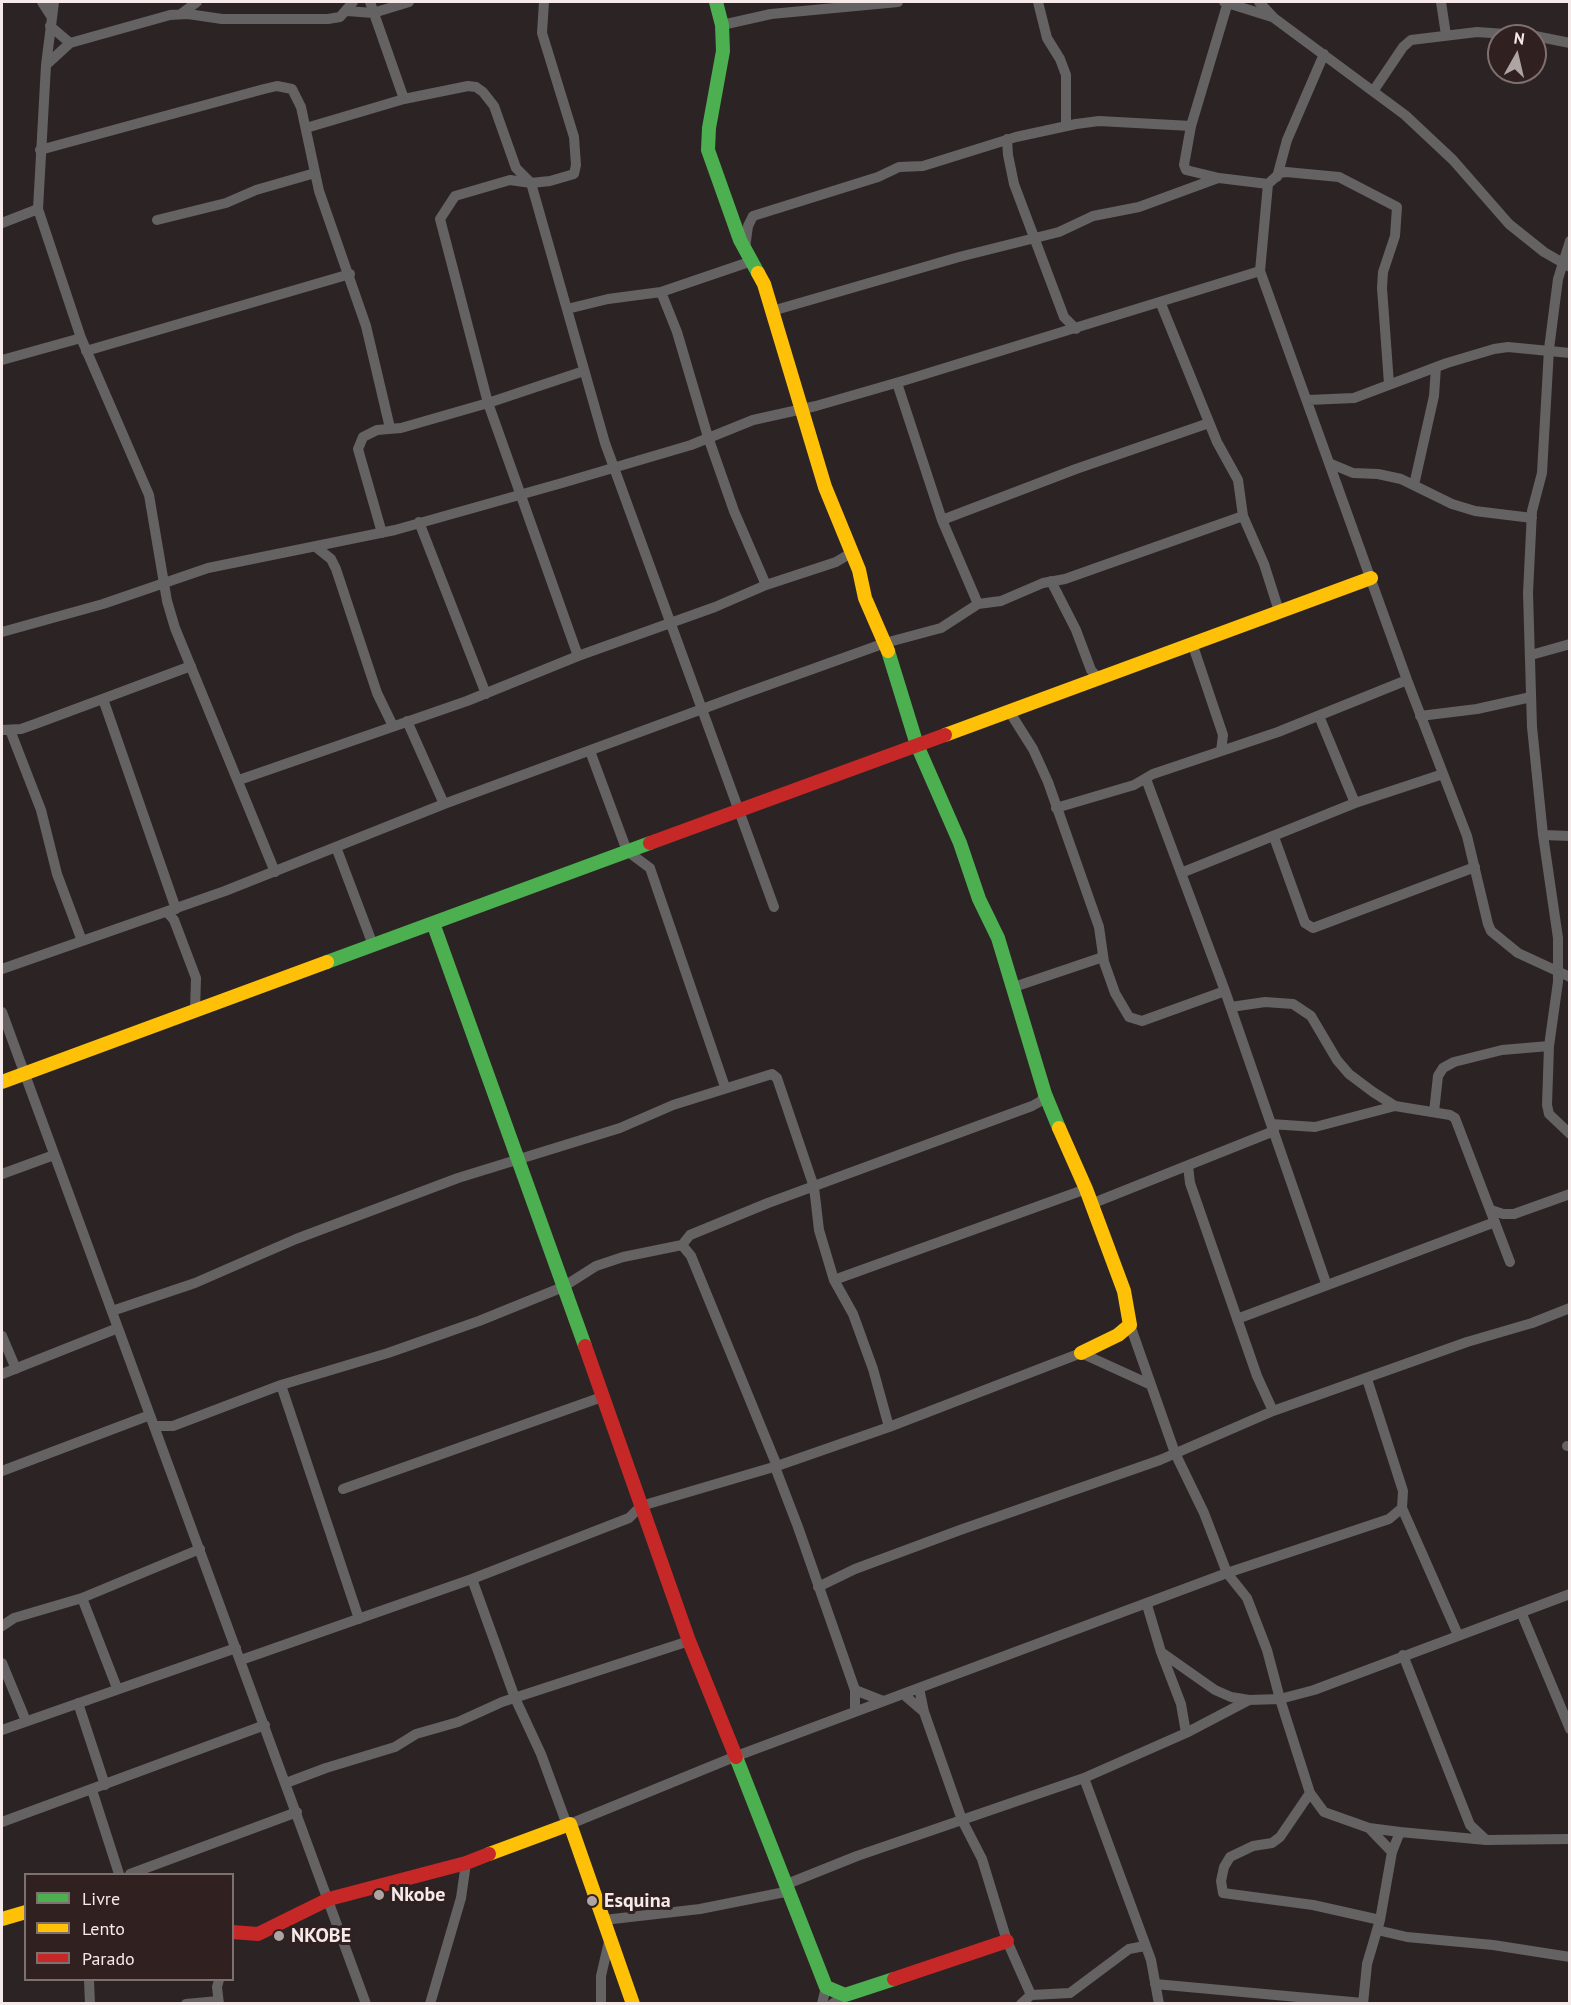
<!DOCTYPE html>
<style>
body{margin:0}
#map{position:relative;width:1571px;height:2005px;overflow:hidden;background:#2c2424;font-family:"PT Sans",sans-serif}
canvas{display:block}
.frame{position:absolute;inset:0;border:3px solid #f5e9e9;pointer-events:none}
.legend{position:absolute;left:24px;top:1873px;width:210px;height:108px;box-sizing:border-box;background:#302020;border:2px solid #7f7070;margin:0;padding:8px 10px;list-style:none;font-size:18px;color:#f5e9e9}
.legend li{display:flex;align-items:center;gap:12px;height:30px}
.legend b{width:30px;border:2px solid #7f7070}
.north{position:absolute;left:1487px;top:24px;width:60px;height:60px;box-sizing:border-box;background:#302020;border:2px solid #7f7070;border-radius:50%;rotate:8deg;font-size:16px;font-weight:700;line-height:24px;text-align:center;color:#f5e9e9}
.north::after{content:'';display:block;margin:auto;width:21px;height:27px;background:#afa4a4;clip-path:polygon(50% 0,100% 100%,50% 72%,0 100%)}
</style>
<div id="map">
<canvas width="1571" height="2005"></canvas>
<div class="frame"></div>
<ul class="legend">
<li><b style="height:8px;background:#4caf50"></b>Livre</li>
<li><b style="height:8px;background:#ffc107"></b>Lento</li>
<li><b style="height:8px;background:#c62828"></b>Parado</li>
</ul>
<div class="north">N</div>
</div>
<script>
const c = document.querySelector('canvas').getContext('2d');
c.lineJoin = 'round';
const poly = rows => new Path2D(rows.map(r => 'M' + r).join(''));
function strokePath(path, color, width, dash) { c.strokeStyle = color; c.lineWidth = width; c.lineCap = dash ? 'butt' : 'round'; c.setLineDash(dash || []); c.stroke(path); }
function drawText(font, color, halo, rows, align = 'center') {
  c.font = font + ' "PT Sans",sans-serif'; c.lineWidth = 6; c.setLineDash([]); c.textBaseline = 'middle'; c.strokeStyle = halo; c.fillStyle = color; for (const [text, x, y, turn = 0] of rows) {
    c.save(); c.translate(x, y); c.rotate((+turn || 0) * Math.PI / 180); c.textAlign = isNaN(turn) ? turn : align; if (halo) c.strokeText(text, 0, 0); c.fillText(text, 0, 0); c.restore();
  }
}
const street = poly([
 [42,2,51,16],
 [54,2,46,65,38,209,81,338,149,495,167,601,175,628,275,872],
 [370,2,404,99],
 [544,2,542,33,574,137,576,165,574,174,550,181,531,183,605,443,774,907],
 [1038,2,1047,38,1060,59,1066,75,1066,126],
 [1224,2,1272,17],
 [1228,2,1191,126,1184,165,1186,170,1219,178,1268,184,1260,271,1407,680,1467,836,1488,924,1491,931,1518,953,1570,977],
 [1259,2,1274,18,1405,115,1453,160,1509,224,1544,252,1570,267],
 [1441,2,1446,35],
 [347,11,373,13,409,2],
 [181,14,197,2],
 [722,25,771,14,898,2],
 [50,26,70,43],
 [1535,36,1570,43],
 [46,65,70,43,170,15,188,14,222,19,328,19,340,17,353,2],
 [1374,90,1403,47,1411,40,1477,32,1534,36],
 [306,128,404,99,468,86,476,87,483,92,494,106,516,168,531,183],
 [1007,139,1008,155,1014,184,1064,317,1076,329],
 [40,150,264,89,277,86,292,89,301,107,319,191,366,326,390,428],
 [1277,177,1287,140,1324,54],
 [531,183,510,180,455,196,440,219,488,403,578,656],
 [1268,184,1280,173,1286,172,1339,177,1397,207,1395,236,1383,272,1382,288,1389,384],
 [157,220,226,203,256,190,315,173],
 [2,223,38,209],
 [1570,241,1558,279,1549,349,1542,473,1532,511,1528,593,1532,727,1543,835,1558,938,1558,982,1549,1046,1547,1105,1549,1114,1570,1134],
 [745,248,748,226,753,216,878,177,899,167,923,166,1016,137,1076,124,1099,121,1191,126],
 [661,292,752,261],
 [1161,304,1217,442,1238,480,1243,516,1264,564,1279,611],
 [567,309,608,299,661,292,677,332,708,437,734,511,766,585],
 [772,311,959,257,1059,232,1093,216,1139,207,1218,178],
 [86,351,350,274],
 [2,360,81,338],
 [897,383,942,520,978,604],
 [1308,400,1354,398,1447,363,1494,349,1508,347,1570,353],
 [1329,463,1353,473,1378,474,1401,479,1452,504,1475,511,1532,518],
 [1414,485,1434,396,1436,367],
 [942,520,1076,469,1209,423],
 [419,522,486,694],
 [382,533,358,449,363,437,377,430,401,428,488,403,584,371],
 [316,547,331,559,336,569,377,693,393,726],
 [1051,581,1076,630,1091,670,1098,678],
 [2,632,103,604,208,568,395,530,562,483,691,445,753,420,816,406,906,380,1260,271],
 [1192,643,1223,735,1221,751],
 [1531,655,1570,644],
 [103,699,176,909],
 [1009,711,1033,749,1048,782,1099,927,1104,962,1115,993,1129,1017,1142,1021,1225,991],
 [1319,716,1355,803],
 [1420,716,1477,709,1531,697],
 [407,721,444,804],
 [2,730,21,729,38,723,191,666],
 [10,730,41,810,57,874,82,941],
 [590,751,627,851,650,868,725,1087],
 [1146,779,1225,991,1326,1283],
 [239,780,467,701,578,656,715,607,766,585,836,562,851,553],
 [1056,808,1134,785,1153,774,1278,732,1407,680],
 [1543,835,1570,836],
 [1274,837,1305,923,1313,928,1475,867],
 [336,847,373,945],
 [1181,873,1355,803,1443,774],
 [167,912,174,920,196,978,195,1011],
 [2,969,225,891,444,804,743,694,885,643,941,628,978,604,1001,601,1043,583,1065,579,1243,516],
 [1014,987,1103,957],
 [1231,1007,1265,1002,1293,1004,1311,1016,1337,1060,1349,1074,1373,1092,1395,1106,1450,1115,1455,1118,1510,1262],
 [2,1012,366,2004],
 [1434,1112,1438,1076,1443,1068,1454,1062,1502,1050,1549,1046],
 [1271,1124,1315,1127,1395,1106],
 [1188,1166,1190,1183,1257,1376,1273,1411],
 [2,1174,54,1155],
 [1091,1204,1274,1131],
 [1491,1210,1503,1214,1514,1214,1570,1194],
 [682,1245,690,1235,768,1203,1032,1106,1041,1101,1045,1094],
 [834,1280,1086,1189],
 [112,1311,195,1283,296,1239,458,1178,620,1128,673,1105,772,1074,777,1078,814,1187,819,1230,834,1280,853,1314,873,1369,889,1427],
 [1237,1319,1495,1222],
 [1130,1325,1175,1453,1204,1513,1227,1573,1389,1519,1402,1508,1403,1491,1367,1379],
 [2,1336,16,1369],
 [2,1374,118,1328],
 [281,1385,359,1619],
 [154,1426,173,1426,281,1385,388,1353,479,1321,563,1287,596,1266,623,1257,682,1245,691,1256,777,1466],
 [1567,1446,1570,1446],
 [775,1467,798,1527,855,1690,855,1712],
 [2,1471,150,1415],
 [343,1489,602,1397],
 [1402,1508,1458,1635],
 [472,1579,515,1698,541,1754,567,1825],
 [818,1587,855,1569,960,1530,1160,1460,1273,1411,1467,1342,1532,1323,1570,1308],
 [82,1598,117,1688],
 [1147,1605,1161,1652,1215,1690,1231,1697,1249,1700,1280,1699,1310,1793,1324,1812,1369,1828,1400,1832],
 [1521,1612,1570,1729],
 [2,1626,14,1618,82,1598,200,1549],
 [1161,1652,1181,1704,1186,1733],
 [1403,1655,1470,1825,1486,1840],
 [241,1660,472,1579,629,1518,641,1506,777,1466,889,1427,1081,1353,1149,1384],
 [2,1663,26,1721],
 [919,1688,924,1712,962,1820,982,1859,1007,1941,1031,1995],
 [855,1690,883,1701],
 [903,1694,924,1712],
 [78,1703,105,1785],
 [2,1730,236,1648],
 [1084,1778,1151,1960,1159,2004],
 [286,1783,326,1768,395,1747,416,1734,458,1722,502,1702,689,1641],
 [92,1790,119,1874],
 [1310,1793,1280,1837,1272,1843,1253,1846,1230,1857,1224,1867,1221,1881,1223,1893,1313,1905,1380,1920],
 [2,1822,265,1725],
 [570,1824,734,1757,1227,1573,1247,1598,1267,1650,1280,1699,1314,1690,1570,1594],
 [1369,1828,1392,1852],
 [130,1874,297,1812],
 [787,1884,857,1856,1084,1778,1186,1733,1249,1700],
 [604,1920,700,1909,790,1891],
 [1377,1930,1407,1937,1493,1945,1570,1957],
 [89,1980,90,2004],
 [1155,1984,1363,2003],
 [186,2004,218,2001],
 [219,2004,217,1987,219,1980],
 [430,2004,461,1898,466,1863],
 [601,2004,601,1976,610,1937],
 [822,2004,826,1987],
 [832,2004,845,1995],
 [1021,2004,1031,1995,1070,1993,1129,1949,1145,1946],
 [1363,2004,1367,1964,1380,1920,1392,1852,1400,1832,1486,1840,1570,1839]
]);
const fast = poly([
 [716,2,722,25,723,51,709,128,708,150,740,240,758,273],
 [888,651,917,745,960,843,979,899,998,938,1045,1094,1059,1128],
 [433,923,585,1346],
 [327,962,650,843],
 [736,1757,826,1987,845,1995,894,1979]
]);
const slow = poly([
 [758,273,764,284,825,487,859,570,865,598,888,651],
 [945,735,1371,578],
 [2,1082,327,962],
 [1059,1128,1086,1189,1124,1291,1130,1325,1118,1335,1081,1353],
 [489,1854,570,1824,633,2004],
 [2,1919,26,1912]
]);
const jam = poly([
 [650,843,945,735],
 [585,1346,689,1641,736,1757],
 [232,1932,258,1934,329,1899,466,1863,489,1854],
 [894,1979,1007,1941]
]);
const markers = [
 [379,1895,6,"#afa4a4"],
 [592,1901,6,"#afa4a4"],
 [279,1936,6,"#afa4a4"]
];
const poiNames = [
 ["Nkobe",391,1895],
 ["Esquina",604,1901],
 ["NKOBE",291,1936]
];
strokePath(street, '#656263', 10);
strokePath(fast, '#4caf50', 14);
strokePath(slow, '#ffc107', 14);
strokePath(jam, '#c62828', 14);
for (const [x, y, r, color] of markers) { const dot = new Path2D(); dot.arc(x, y, r, 0, 2 * Math.PI); c.fillStyle = color; c.fill(dot); strokePath(dot, '#302020', 2); }
drawText('bold 20px', '#f5e9e9', '#302020', poiNames, 'left');
</script>
